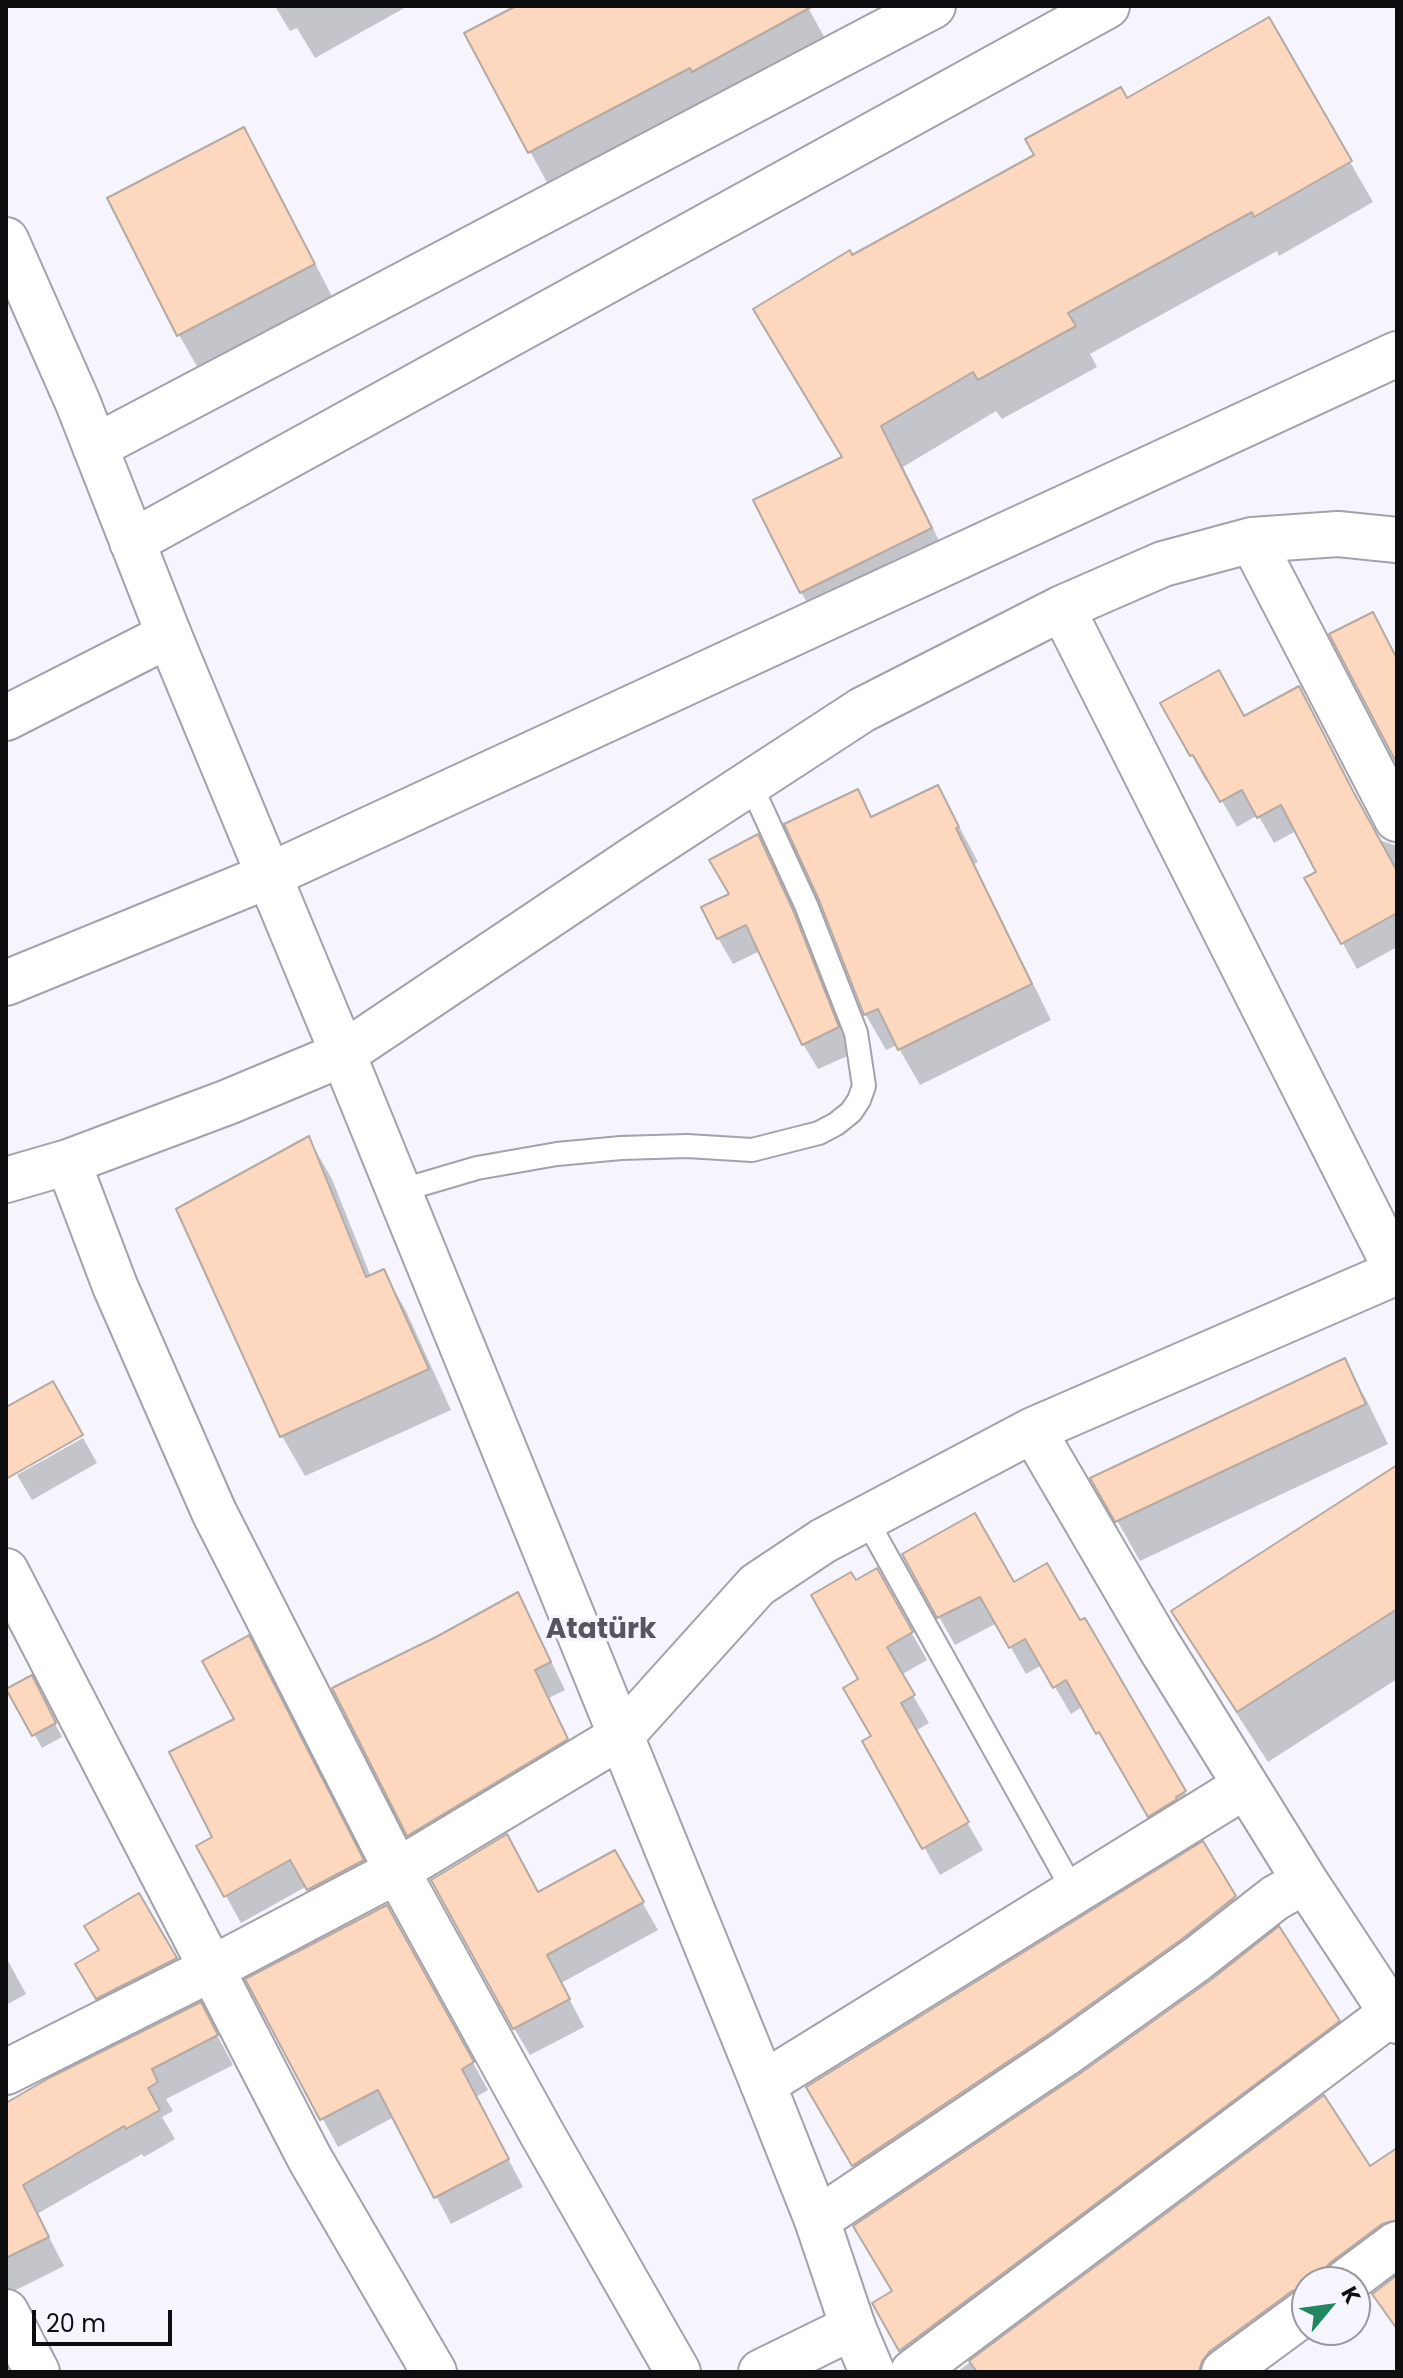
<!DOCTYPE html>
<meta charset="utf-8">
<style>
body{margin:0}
#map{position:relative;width:1403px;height:2378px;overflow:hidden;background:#f6f5fe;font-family:Poppins,sans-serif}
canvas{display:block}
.frame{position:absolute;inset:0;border:8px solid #0e0d10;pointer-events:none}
.north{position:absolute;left:1291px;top:2266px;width:80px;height:80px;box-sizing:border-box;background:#f6f5fe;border:2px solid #99989f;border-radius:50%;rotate:61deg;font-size:22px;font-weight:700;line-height:32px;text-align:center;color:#0e0d10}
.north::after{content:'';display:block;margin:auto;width:28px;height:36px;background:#228761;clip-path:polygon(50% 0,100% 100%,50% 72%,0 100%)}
.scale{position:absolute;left:32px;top:2310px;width:140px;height:36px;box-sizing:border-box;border:4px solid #0e0d10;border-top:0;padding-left:10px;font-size:24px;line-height:28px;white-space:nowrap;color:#0e0d10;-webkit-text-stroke:6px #f6f5fe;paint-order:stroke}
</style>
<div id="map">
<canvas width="1403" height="2378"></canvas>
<div class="frame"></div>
<div class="north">K</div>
<div class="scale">20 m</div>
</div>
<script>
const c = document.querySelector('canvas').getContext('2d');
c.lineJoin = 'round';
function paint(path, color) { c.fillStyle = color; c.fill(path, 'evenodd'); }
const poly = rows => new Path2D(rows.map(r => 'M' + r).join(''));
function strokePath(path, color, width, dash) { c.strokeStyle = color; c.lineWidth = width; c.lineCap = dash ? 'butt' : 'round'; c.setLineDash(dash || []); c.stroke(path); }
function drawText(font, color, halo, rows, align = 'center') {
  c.font = font + ' Poppins,sans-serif'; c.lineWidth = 7; c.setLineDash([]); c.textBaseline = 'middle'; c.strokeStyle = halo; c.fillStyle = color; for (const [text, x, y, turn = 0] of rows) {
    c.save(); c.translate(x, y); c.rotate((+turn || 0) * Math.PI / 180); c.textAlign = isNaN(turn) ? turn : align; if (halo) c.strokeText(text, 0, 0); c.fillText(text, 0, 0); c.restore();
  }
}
const shadow = poly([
 [275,6,408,6,315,58,297,28,290,31],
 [520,6,807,6,831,49,552,192,467,34],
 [1268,20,1373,202,1279,256,1277,251,1090,354,1097,367,1002,419,996,411,903,467,953,569,824,632,801,592,844,458,852,257,1037,156,1127,100],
 [266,169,336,304,202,375,179,335],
 [1299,688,1377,836,1382,841,1397,846,1397,947,1357,969,1307,879,1319,873,1296,831,1274,843,1258,815,1237,827,1210,780,1206,781,1163,704,1244,719],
 [938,787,978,862,974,864,1051,1020,920,1085,897,1045,886,1050,866,1015,821,899,857,792,873,818],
 [757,836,772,862,807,939,852,1054,818,1069,803,1044,760,951,733,964,718,938,731,895],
 [309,1139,332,1179,371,1277,383,1271,406,1311,451,1410,305,1476,282,1436],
 [1344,1361,1367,1401,1388,1444,1140,1561,1093,1478],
 [83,1438,97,1463,32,1500,17,1475],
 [1397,1467,1397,1679,1268,1762,1204,1663,1174,1612],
 [904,1555,1013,1584,1080,1623,1084,1620,1200,1819,1165,1843,1117,1758,1114,1760,1083,1706,1071,1714,1042,1665,1026,1674,997,1623,955,1645],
 [876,1570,927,1660,901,1675,929,1723,915,1731,983,1850,940,1875,864,1742,873,1736,861,1680,855,1583],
 [517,1594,532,1622,565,1690,549,1698,582,1767,424,1862,409,1835,437,1639],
 [264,1665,378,1888,324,1916,307,1886,241,1923,199,1847,215,1838,237,1719],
 [9,1690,38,1691,62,1737,42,1748],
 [1202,1844,1253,1929,872,2197,809,2087],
 [614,1853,658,1930,561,1983,584,2027,530,2055,514,2028,538,1894],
 [138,1896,190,1986,113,2025,78,1965,101,1951],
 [402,1934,488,2090,476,2097,523,2187,451,2224,394,2117,338,2147,248,1980],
 [6,1957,26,1994,6,2005],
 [1338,2022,1356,2053,914,2372,874,2304],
 [216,2033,233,2065,166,2099,173,2111,162,2117,175,2139,144,2157,142,2154,37,2214,64,2266,6,2295,6,2105],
 [1323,2098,1370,2169,1397,2150,1397,2256,1355,2282,1307,2282,1307,2323,1240,2372,957,2372]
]);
const building = poly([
 [516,6,813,6,692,72,690,68,528,153,464,33,516,6],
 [1269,17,1352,161,1254,217,1252,212,1068,313,1076,326,978,380,973,372,881,426,932,528,800,593,753,500,842,457,753,309,850,250,852,255,1034,155,1025,139,1121,87,1127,98,1269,17],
 [244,127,315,264,177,336,107,198,244,127],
 [1373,612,1397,659,1397,764,1329,634,1373,612],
 [1219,670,1244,716,1299,686,1353,791,1397,871,1397,913,1341,944,1304,878,1316,872,1281,805,1257,818,1242,790,1220,802,1193,755,1190,756,1160,703,1219,670],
 [938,785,959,827,956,828,1032,984,898,1050,878,1009,864,1015,819,900,784,824,858,789,871,817,938,785],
 [758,834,793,910,839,1027,802,1045,746,925,717,939,701,907,729,894,709,860,758,834],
 [309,1136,366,1277,384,1269,429,1369,280,1437,176,1209,309,1136],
 [1345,1358,1366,1404,1115,1522,1090,1478,1345,1358],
 [53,1381,83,1435,6,1479,6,1407,53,1381],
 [1397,1465,1397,1609,1237,1712,1171,1611,1397,1465],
 [975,1513,1014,1582,1047,1563,1080,1620,1085,1618,1186,1791,1176,1797,1177,1799,1148,1817,1099,1732,1096,1734,1066,1680,1053,1688,1025,1639,1009,1648,980,1597,937,1618,902,1554,975,1513],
 [877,1568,913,1632,887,1647,915,1695,901,1703,969,1822,922,1849,862,1741,871,1736,843,1688,858,1679,811,1595,851,1572,856,1580,877,1568],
 [518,1592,551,1662,535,1670,568,1739,407,1836,332,1688,436,1637,518,1592],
 [249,1635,364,1860,307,1890,290,1860,224,1897,196,1846,212,1837,169,1752,234,1719,202,1661,249,1635],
 [32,1675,56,1723,32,1736,6,1689,32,1675],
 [507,1834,538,1892,615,1850,644,1902,547,1955,570,1999,513,2029,431,1880,507,1834],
 [1203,1841,1236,1896,1182,1939,1049,2034,852,2166,806,2087,1203,1841],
 [139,1893,177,1958,96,1999,75,1964,99,1950,84,1926,139,1893],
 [387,1905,474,2062,462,2069,509,2159,434,2198,378,2090,320,2120,245,1979,387,1905],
 [1279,1926,1340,2021,899,2351,872,2303,892,2291,853,2226,1078,2075,1212,1979,1279,1926],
 [201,2002,218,2035,152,2069,158,2082,148,2088,160,2110,126,2129,124,2126,23,2185,49,2237,6,2258,6,2103,49,2078,201,2002],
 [1324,2095,1370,2166,1397,2148,1397,2220,1382,2224,1331,2262,1323,2271,1322,2282,1307,2282,1307,2286,1292,2291,1209,2352,1202,2361,1199,2372,977,2372,969,2361,1324,2095],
 [1397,2275,1397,2329,1372,2294,1397,2275]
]);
const service = poly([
 [399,1191,477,1168,557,1154,621,1148,687,1146,752,1150,819,1133,836,1124,851,1112,859,1100,864,1086,856,1033,806,905,750,783],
 [866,1519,1074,1892]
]);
const minor = poly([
 [1252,540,1397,819],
 [1062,608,1397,1271],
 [6,718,169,635],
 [6,983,268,876,1397,354],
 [68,1162,115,1286,214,1512,397,1871,541,2132,678,2372],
 [6,1180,68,1162,228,1102,343,1054,635,858,862,710,1062,608,1163,564,1252,540,1338,534,1397,540],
 [1033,1430,1158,1644,1305,1881,1397,2021],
 [6,1571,310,2159,434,2372],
 [6,2072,213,1968,397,1871,621,1736,757,1585,823,1541,1033,1430,1397,1272],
 [763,2084,1245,1786],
 [817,2220,1063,2055,1197,1959,1275,1898,1305,1881],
 [1346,2282,1397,2244],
 [6,2312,37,2372],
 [761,2372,853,2327],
 [913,2372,1397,2009],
 [1224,2372,1307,2311]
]);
const tertiary = poly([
 [6,240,78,403,169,635,343,1054,763,2084,817,2220,853,2327,872,2372],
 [95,447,933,6],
 [132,542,1107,6]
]);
const districtNames = [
 ["Atatürk",601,1631]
];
paint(shadow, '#0003');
paint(building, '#fdd8be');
strokePath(building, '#b4aaa3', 2);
strokePath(service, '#a3a2ac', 26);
strokePath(minor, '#a3a2ac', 48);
strokePath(tertiary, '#a3a2ac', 48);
strokePath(service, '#fff', 22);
strokePath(minor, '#fff', 44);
strokePath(tertiary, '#fff', 44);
drawText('bold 28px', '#57555e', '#f6f5fe', districtNames);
</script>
